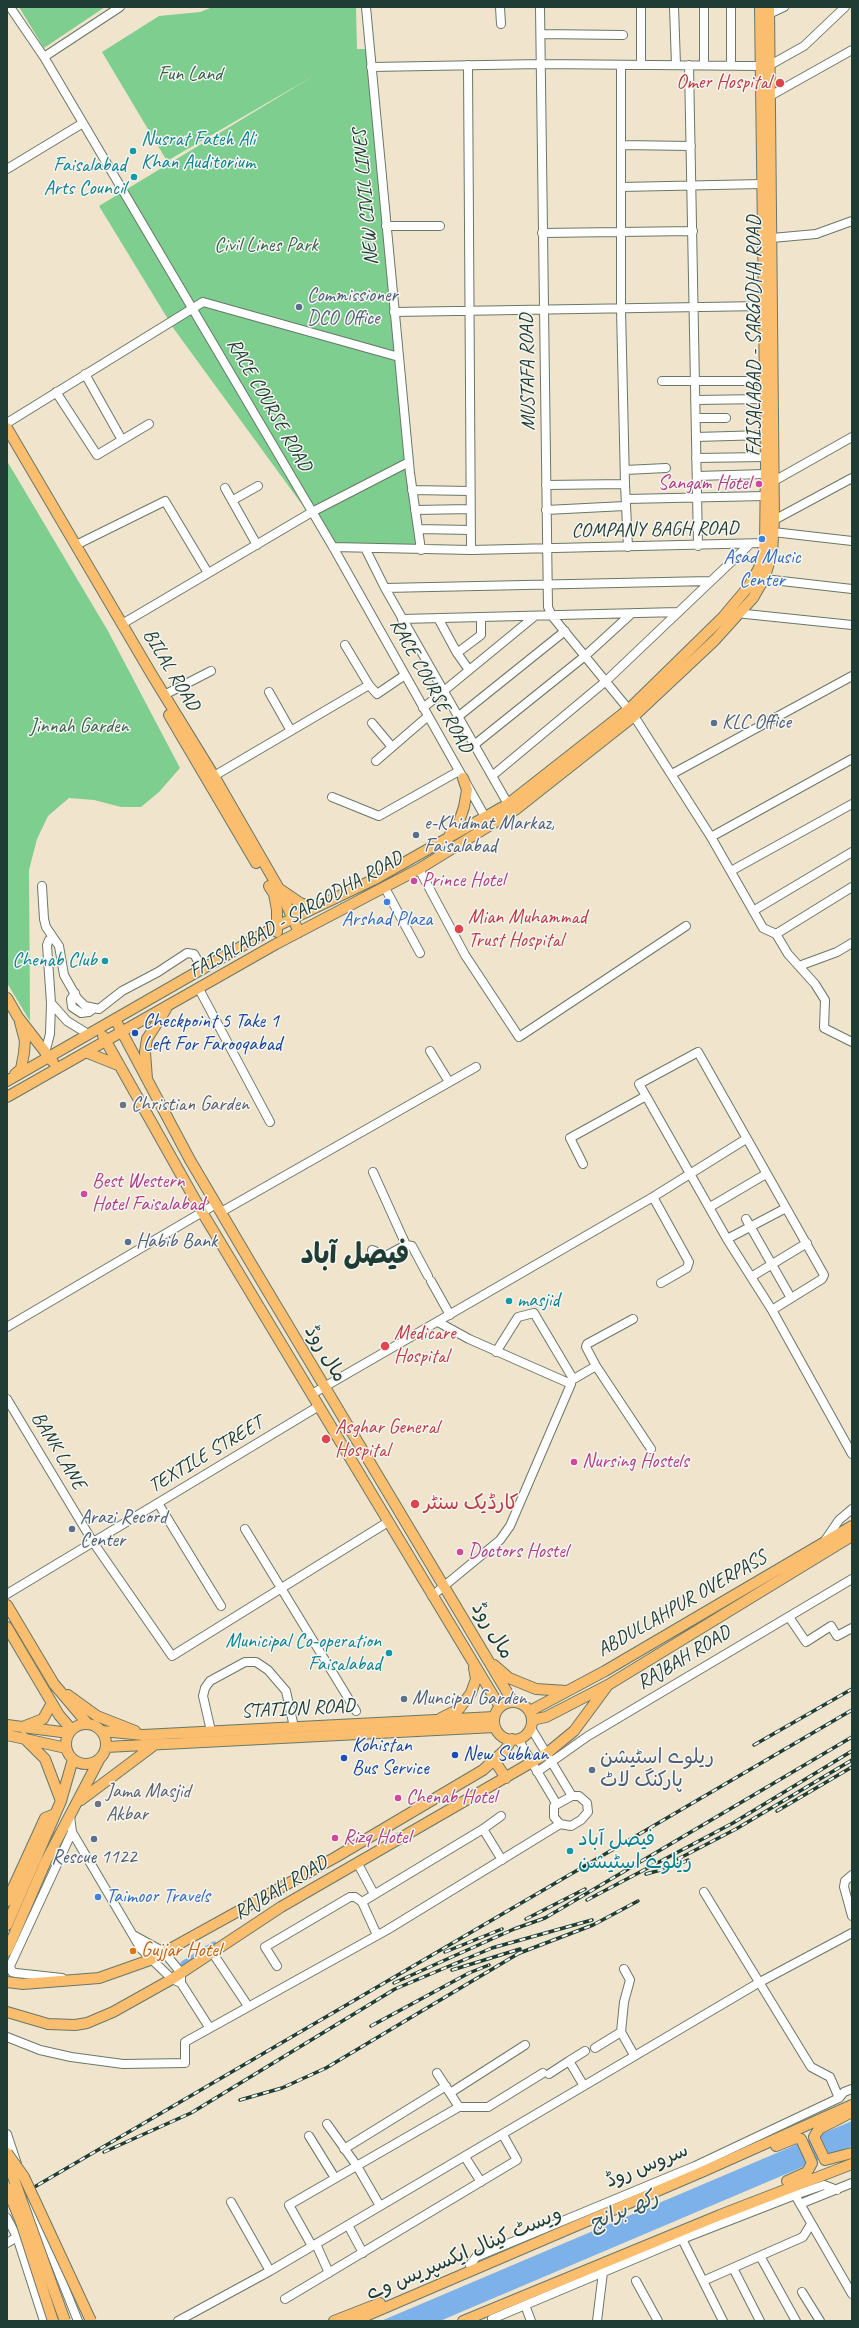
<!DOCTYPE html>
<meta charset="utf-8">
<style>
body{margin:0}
#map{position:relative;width:859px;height:2328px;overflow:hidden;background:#f0e5cc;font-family:Caveat,sans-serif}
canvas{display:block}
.frame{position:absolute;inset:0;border:8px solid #1f3d34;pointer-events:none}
</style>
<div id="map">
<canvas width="859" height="2328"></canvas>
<div class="frame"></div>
</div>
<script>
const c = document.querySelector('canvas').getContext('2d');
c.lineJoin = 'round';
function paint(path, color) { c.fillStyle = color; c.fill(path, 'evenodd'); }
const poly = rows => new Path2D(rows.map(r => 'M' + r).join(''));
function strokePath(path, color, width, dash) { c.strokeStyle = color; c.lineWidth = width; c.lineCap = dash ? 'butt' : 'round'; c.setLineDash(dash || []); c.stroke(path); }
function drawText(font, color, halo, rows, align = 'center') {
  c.font = font + ' Caveat,"Playpen Sans Arabic",sans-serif'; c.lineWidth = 3; c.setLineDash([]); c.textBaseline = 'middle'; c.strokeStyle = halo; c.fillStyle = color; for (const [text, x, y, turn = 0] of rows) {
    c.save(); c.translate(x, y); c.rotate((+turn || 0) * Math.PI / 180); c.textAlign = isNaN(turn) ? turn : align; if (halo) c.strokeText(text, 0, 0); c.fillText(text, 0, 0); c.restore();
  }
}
const green = poly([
 [19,7,105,7,44,48],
 [213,7,356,7,357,49,370,49,421,550,333,547,174,329,99,206,315,75,167,161,102,52,159,16,200,12],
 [7,461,108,631,180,768,159,792,141,807,121,807,94,800,69,798,48,816,37,839,29,870,30,1021,7,983]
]);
const water = poly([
 [852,2121,852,2146,461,2312,440,2321,381,2321]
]);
const canal = poly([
 [184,1964,214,1945]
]);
const minor = poly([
 [10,7,44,57,83,123,333,547,488,822],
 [366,7,410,473,421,550],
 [500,7,501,24],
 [540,7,548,607,552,616,634,716,711,837,763,928,776,934,788,954,815,984,825,1000,824,1028,852,1042],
 [674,7,676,65],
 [704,7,704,65],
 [731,7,731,65],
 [769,14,784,7],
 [541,34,623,35],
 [44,57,120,7],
 [468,65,471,550],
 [621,65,621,309,625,484,628,547],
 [641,65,641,7],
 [689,65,698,546],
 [770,65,804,46,845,7],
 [371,67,542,64,761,66],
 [770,96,852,50],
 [621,145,691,146],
 [7,169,83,123],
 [621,187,762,184],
 [386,226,440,226],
 [542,233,693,231],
 [772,238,816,234,852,221],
 [394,312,763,306],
 [85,374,122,440],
 [662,381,764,381],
 [56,392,97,455,149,424],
 [695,400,764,399],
 [696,418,726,418],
 [7,423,203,302,399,357],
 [696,437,765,435],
 [696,458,765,457],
 [625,470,666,468],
 [697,476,765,474],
 [774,481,852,437],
 [546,485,625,484],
 [225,488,257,545],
 [412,490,470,491],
 [626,499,765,496],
 [233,500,258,486],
 [415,510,470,509],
 [546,510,625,506],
 [774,520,852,478],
 [418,529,471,530],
 [773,532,852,541],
 [76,545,165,501,208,573],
 [333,547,471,550,765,543],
 [365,548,385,588,508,804],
 [764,579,852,589],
 [385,588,710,581],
 [736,613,852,625],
 [438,618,457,653],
 [402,619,678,612],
 [122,624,312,512,409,462],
 [345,645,369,685,377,694,405,675],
 [469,670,457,653,481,635,481,617],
 [269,692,291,731],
 [164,695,211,671],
 [423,708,535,616],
 [459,716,565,631],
 [372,723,392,747],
 [474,745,585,656,631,614],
 [376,761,427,717],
 [672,774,852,676],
 [214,776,369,685],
 [492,776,606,681,749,545],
 [332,797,379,816,459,771],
 [711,837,852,759],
 [419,869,465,955,519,1037,686,926],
 [731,871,852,804],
 [42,886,44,919,46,927,59,946,64,975,77,998,85,1006,99,1009,122,991,158,972,187,953,194,954,203,970],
 [385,888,420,953],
 [753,911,852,852],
 [776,934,852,887],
 [799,966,837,952,852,943],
 [199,989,270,1122],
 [75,993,71,999,72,1007,81,1013,89,1012,93,1009],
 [51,1003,67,1021,88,1034],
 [430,1051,449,1082],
 [45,1053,50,1034,51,1003,47,945,49,940,52,939],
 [646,1096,639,1084,698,1052,824,1275,822,1279,772,1310],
 [583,1164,570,1138,646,1096,727,1239,772,1310,852,1454],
 [373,1172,406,1245,412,1246,428,1276],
 [653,1197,689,1262,687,1268,661,1283],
 [710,1207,766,1174],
 [221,1212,476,1067],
 [746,1219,791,1298],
 [727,1239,786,1208],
 [372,1250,375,1251,380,1259,406,1245],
 [751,1277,807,1243],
 [431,1281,450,1315],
 [7,1327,216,1204],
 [496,1352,518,1317,534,1313,572,1377,571,1384],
 [596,1366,586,1347,587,1344,633,1319],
 [572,1380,596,1366,651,1449],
 [312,1394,653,1197,746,1139],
 [7,1399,93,1542,172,1656,388,1522],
 [158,1503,221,1606],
 [245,1529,356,1711],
 [824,1542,839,1520,852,1509],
 [7,1594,319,1406],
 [432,1596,500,1540,510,1526,571,1384,469,1339,438,1322],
 [789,1617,806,1642,831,1626,837,1636,852,1628],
 [531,1728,572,1796],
 [211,1731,203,1696,205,1688,210,1681,245,1662,256,1662,268,1670,286,1691,294,1727],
 [518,1739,556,1803],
 [537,1772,588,1736,852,1579],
 [572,1796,579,1796,587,1803,588,1812,581,1820,571,1826,560,1824,554,1817,554,1806,572,1796],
 [70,1816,72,1832,141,1949,172,1979,181,1983],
 [483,1829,501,1816],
 [358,1864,374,1894],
 [852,1875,845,1881,844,1887,852,1916],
 [704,1892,811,2067,830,2077,839,2098,844,2092,852,2089],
 [362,1902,377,1935],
 [133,1935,164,1952,181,1973,181,1983,209,2027],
 [212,1952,248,2006],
 [277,1966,265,1947,350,1897,355,1897,362,1902,483,1829,502,1860],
 [624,1969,630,1980,624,2002,621,2032,634,2055],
 [62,1978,16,1973,12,1972,10,1966,72,1832],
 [7,2037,40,2050,71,2057,123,2064,185,2063,185,2042,387,1930,560,1824],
 [595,2048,621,2032],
 [569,2061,585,2051],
 [437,2073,459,2107],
 [549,2074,569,2061,584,2086],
 [450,2093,525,2045],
 [327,2124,357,2166,380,2206],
 [7,2134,17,2164],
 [309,2136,335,2178],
 [344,2149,446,2086],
 [465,2157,481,2182],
 [795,2195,852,2294],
 [28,2196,78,2321],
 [231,2202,270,2271],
 [800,2204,852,2183],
 [7,2218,17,2237,44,2321],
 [348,2225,363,2253],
 [682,2239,723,2321],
 [7,2243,17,2237],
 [316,2244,329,2273],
 [312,2246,289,2205,459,2107,488,2107,543,2073],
 [760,2256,796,2321],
 [470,2265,476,2257,695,2166,839,2098],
 [733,2268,760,2321],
 [636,2281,658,2321],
 [703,2281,803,2237,811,2224],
 [802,2292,820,2321],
 [285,2299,517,2160,503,2135],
 [525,2305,531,2321],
 [492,2319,682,2239,795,2195,824,2185,837,2190],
 [178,2321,270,2271,760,1982,852,1933],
 [597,2321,603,2272]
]);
const major = poly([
 [7,428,152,675,214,776,278,887,299,932],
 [169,715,256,863],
 [449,836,458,825,464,807,467,790,463,778],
 [269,886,274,894,277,910,277,932],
 [281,890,300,903,309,906,316,905],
 [7,998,18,1017,53,1062],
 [115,1019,190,1160,249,1260,513,1702],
 [103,1036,202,1212,500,1707],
 [88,1053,118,1065],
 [15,1074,21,1069,24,1053,25,1041,20,1022],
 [147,1079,145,1052,147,1039,166,1009],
 [7,1081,277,926,377,878,508,804,629,709,723,617,749,586,759,568,765,543,766,464,760,7],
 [7,1097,276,944,419,869,515,810,634,716,715,640,753,598,764,579,772,554,774,520,769,7],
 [7,1605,54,1684,87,1723],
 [7,1627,59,1715,71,1729],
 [494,1665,509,1678,536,1689,567,1691],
 [68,1695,97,1716,135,1731],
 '494 1721a19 19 0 1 1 38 0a19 19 0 1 1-38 0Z',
 [530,1711,605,1671,852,1526],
 [441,1718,459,1709,471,1693,476,1679,474,1668],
 [532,1720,546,1717,608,1685,852,1536],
 '66 1744a20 20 0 1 1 40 0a20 20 0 1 1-40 0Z',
 [7,1725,69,1733],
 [25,1726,43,1719,52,1703],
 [102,1731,143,1735,494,1717],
 [7,1735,66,1748],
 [23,1737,45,1759,61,1801],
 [106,1747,495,1727],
 [494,1760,506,1778],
 [81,1800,153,1746],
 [7,1901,45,1818,55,1814],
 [7,1925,61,1801,73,1759],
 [7,1951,46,1861,99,1760],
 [7,1982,23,1984,99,1978,150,1960,336,1857,483,1770,505,1750,512,1739],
 [7,2012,48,2024,75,2025,87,2023,113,2012,172,1979,281,1907,546,1754,574,1731,608,1685],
 [852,2112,819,2129,814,2137,825,2160,852,2153],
 [776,2146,796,2138,801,2139,812,2163,807,2172,787,2181],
 [334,2321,380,2303],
 [354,2321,704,2171,852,2105],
 [463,2321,720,2215,852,2164]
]);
const rail = poly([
 [754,1745,852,1689],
 [777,1811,852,1767],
 [678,1859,736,1829,852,1760],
 [646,1874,675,1866,688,1860],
 [587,1900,733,1823,852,1751],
 [526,1919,585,1889],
 [445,1952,502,1929],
 [517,1954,593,1925,638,1901],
 [452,1970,520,1949],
 [394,1983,514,1929,545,1918,852,1737],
 [371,2026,469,1973,489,1965],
 [240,2100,282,2088,326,2068,521,1952],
 [104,2152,191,2113,395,1989,492,1948,592,1920],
 [7,2203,852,1710]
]);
const majorBridge = poly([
 [7,2153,24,2177,91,2321],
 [7,2160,65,2321],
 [7,2188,21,2222,53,2321]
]);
const markers = [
 [780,83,5,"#e0444e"],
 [133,151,4,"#0f9aa8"],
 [134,177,4,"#0f9aa8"],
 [299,307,4,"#5c6f8a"],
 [759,484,4,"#d1479c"],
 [762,539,4,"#3f7fe0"],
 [714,723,4,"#5c6f8a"],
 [416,835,4,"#5c6f8a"],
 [414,881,4,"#d1479c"],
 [387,902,4,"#3f7fe0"],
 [459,929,5,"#e0444e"],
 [105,961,4,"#0f9aa8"],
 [135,1033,4,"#1a4fb4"],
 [123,1105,4,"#6b7280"],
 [84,1194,4,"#d1479c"],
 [128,1242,4,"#5c6f8a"],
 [509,1301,4,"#0f9aa8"],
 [385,1346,5,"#e0444e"],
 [326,1439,5,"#e0444e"],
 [574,1462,4,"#d1479c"],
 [415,1504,5,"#e0444e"],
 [72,1529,4,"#5c6f8a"],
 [460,1552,4,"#d1479c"],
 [389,1653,4,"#0f9aa8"],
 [404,1699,4,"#5c6f8a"],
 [455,1755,4,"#1a4fb4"],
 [344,1758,4,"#1a4fb4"],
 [592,1770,4,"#5c6f8a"],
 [398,1798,4,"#d1479c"],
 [98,1804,4,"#6b7280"],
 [335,1838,4,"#d1479c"],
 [94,1839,4,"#5c6f8a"],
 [570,1851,4,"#0f9aa8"],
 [98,1897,4,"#3f7fe0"],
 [133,1951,4,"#e8710a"]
];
const parkNames = [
 ["Fun Land",190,75],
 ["Civil Lines Park",266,246],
 ["Jinnah Garden",79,727]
];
const healthNames = [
 ["Omer Hospital",771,83,"right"],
 ["Mian Muhammad",468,918],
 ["Trust Hospital",468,941],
 ["Medicare",394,1334],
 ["Hospital",394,1357],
 ["Asghar General",335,1428],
 ["Hospital",335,1451],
 ["کارڈیک سنٹر",424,1504]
];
const cultureNames = [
 ["Nusrat Fateh Ali",141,140],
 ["Khan Auditorium",141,163],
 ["Faisalabad",126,166,"right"],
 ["Arts Council",126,189,"right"],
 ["Chenab Club",97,961,"right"],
 ["masjid",517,1301],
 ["Municipal Co-operation",381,1642,"right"],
 ["Faisalabad",381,1665,"right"],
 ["فیصل آباد",578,1840],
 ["ریلوے اسٹیشن",578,1863]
];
const streetNames = [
 ["NEW CIVIL LINES",366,197,-95],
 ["FAISALABAD - SARGODHA ROAD",755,336,-90],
 ["MUSTAFA ROAD",528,372,-91],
 ["RACE COURSE ROAD",269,405,60],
 ["COMPANY BAGH ROAD",655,530,-1],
 ["BILAL ROAD",171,670,59],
 ["RACE COURSE ROAD",431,686,61],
 ["FAISALABAD - SARGODHA ROAD",296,915,-29],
 ["مال روڈ",325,1354,59],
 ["BANK LANE",58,1451,59],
 ["TEXTILE STREET",206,1455,-31],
 ["ABDULLAHPUR OVERPASS",682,1604,-30],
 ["مال روڈ",492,1631,59],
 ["RAJBAH ROAD",684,1658,-31],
 ["STATION ROAD",298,1709,-3],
 ["RAJBAH ROAD",281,1888,-31],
 ["سروس روڈ",647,2166,-22],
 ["ویسٹ کینال ایکسپریس وے",464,2254,-23]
];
const serviceNames = [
 ["Commissioner",307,296],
 ["DCO Office",307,319],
 ["KLC Office",722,723],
 ["e-Khidmat Markaz,",424,824],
 ["Faisalabad",424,847],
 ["Habib Bank",136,1242],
 ["Arazi Record",80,1518],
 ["Center",80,1541],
 ["Muncipal Garden",412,1699],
 ["ریلوے اسٹیشن",600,1758],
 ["پارکنگ لاٹ",600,1781],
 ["Rescue 1122",94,1858,"center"]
];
const hotelNames = [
 ["Sangam Hotel",751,484,"right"],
 ["Prince Hotel",422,881],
 ["Best Western",92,1182],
 ["Hotel Faisalabad",92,1205],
 ["Nursing Hostels",582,1462],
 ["Doctors Hostel",468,1552],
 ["Chenab Hotel",406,1798],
 ["Rizq Hotel",343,1838]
];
const shopNames = [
 ["Asad Music",762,558],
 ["Center",762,581],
 ["Arshad Plaza",387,920],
 ["Taimoor Travels",106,1897,"left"]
];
const transitNames = [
 ["Checkpoint 5 Take 1",143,1022],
 ["Left For Farooqabad",143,1045],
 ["Kohistan",352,1746],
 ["Bus Service",352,1769],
 ["New Subhan",463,1755]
];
const worshipNames = [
 ["Christian Garden",131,1105],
 ["Jama Masjid",106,1792],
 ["Akbar",106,1815]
];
const foodNames = [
 ["Gujjar Hotel",141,1951]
];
const waterNames = [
 ["رکھ برانچ",624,2211,-23]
];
const townNames = [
 ["فیصل آباد",355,1256]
];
paint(green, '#7dce8f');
paint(water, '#7cb1ea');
strokePath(canal, '#7cb1ea', 7);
strokePath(minor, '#687869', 10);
strokePath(major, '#687869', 12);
strokePath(minor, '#fff', 8);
strokePath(major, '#fbbd6e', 10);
strokePath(rail, '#1f3d34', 3.5);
strokePath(rail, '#f6f6f2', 2, [6]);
strokePath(majorBridge, '#687869', 12, []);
strokePath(majorBridge, '#fbbd6e', 10);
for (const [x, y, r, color] of markers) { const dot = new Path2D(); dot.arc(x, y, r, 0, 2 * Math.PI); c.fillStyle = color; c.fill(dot); strokePath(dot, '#f6f6f2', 1.5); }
drawText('20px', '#36614b', '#f6f6f2', parkNames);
drawText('20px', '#be3a42', '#f6f6f2', healthNames, 'left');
drawText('20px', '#0d838f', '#f6f6f2', cultureNames, 'left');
drawText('20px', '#1f3d34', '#f6f6f2', streetNames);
drawText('20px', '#4e5e75', '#f6f6f2', serviceNames, 'left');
drawText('20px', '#b23c85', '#f6f6f2', hotelNames, 'left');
drawText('20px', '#366cbe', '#f6f6f2', shopNames);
drawText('20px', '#164399', '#f6f6f2', transitNames, 'left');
drawText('20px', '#5b616d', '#f6f6f2', worshipNames, 'left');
drawText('20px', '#c56008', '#f6f6f2', foodNames, 'left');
drawText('italic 21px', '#365a62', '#f6f6f2', waterNames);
drawText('bold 28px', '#1f3d34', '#f6f6f2', townNames);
</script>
